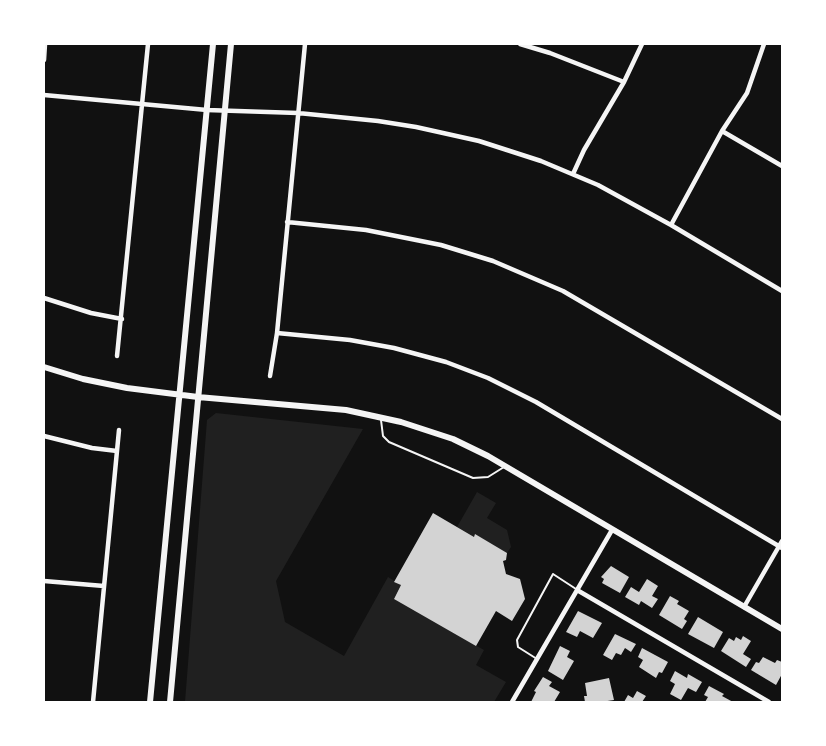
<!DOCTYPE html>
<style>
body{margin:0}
#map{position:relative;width:826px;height:746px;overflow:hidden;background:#111;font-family:Manrope,sans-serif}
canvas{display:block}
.frame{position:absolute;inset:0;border:45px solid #fff;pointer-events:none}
</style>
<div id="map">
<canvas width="826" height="746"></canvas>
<div class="frame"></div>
</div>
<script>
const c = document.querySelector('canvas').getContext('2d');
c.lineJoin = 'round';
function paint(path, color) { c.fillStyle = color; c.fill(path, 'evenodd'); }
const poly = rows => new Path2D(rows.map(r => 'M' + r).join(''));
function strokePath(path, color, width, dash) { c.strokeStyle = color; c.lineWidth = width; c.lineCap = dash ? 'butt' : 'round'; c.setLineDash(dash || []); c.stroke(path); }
const green = poly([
 [216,413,363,429,276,581,285,622,344,656,388,577,401,585,394,599,484,650,476,665,506,682,494,702,185,702,207,420],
 [477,492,496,503,487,518,507,530,511,547,507,553,476,535,474,537,457,527]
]);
const building = poly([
 [433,513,474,537,475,534,507,553,506,560,503,561,506,574,520,579,525,599,512,621,496,611,476,646,394,599,401,585,394,582],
 [611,566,629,577,620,593,602,583,604,579,601,577],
 [647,579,658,586,652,596,658,599,652,608,641,601,639,605,625,597,631,587,639,592],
 [670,596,679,601,677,604,689,611,684,619,687,621,682,629,659,615],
 [578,611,602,623,593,638,580,631,577,637,566,632],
 [698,617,723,632,714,648,688,634],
 [615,634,636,644,631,652,625,648,621,655,616,653,612,660,603,655],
 [743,636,751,641,743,654,751,659,746,667,721,651,729,638,734,641,736,637,741,640],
 [560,646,570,651,567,657,574,661,563,680,548,671],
 [642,648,668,662,662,673,659,672,656,678,639,667,643,660,638,657],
 [763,657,775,663,777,660,782,662,782,674,776,685,751,670,756,662,759,663],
 [675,671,687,678,688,674,702,682,696,692,688,688,681,700,670,694,675,684,670,681],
 [543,677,552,682,549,686,560,692,554,702,531,702,536,692,534,691],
 [609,678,614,700,601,702,585,702,584,696,587,696,585,683],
 [709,686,724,694,722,696,733,702,705,702,708,697,704,695],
 [637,691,646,696,642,702,624,702,628,695,633,698]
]);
const service = poly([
 [381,420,383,436,389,442,473,478,488,477,504,467],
 [537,659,518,647,517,640,553,574,576,589]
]);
const minor = poly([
 [520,44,550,53,624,82],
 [44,60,45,44],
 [44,95,207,110,298,113,378,121,416,127,479,141,541,161,598,185,671,225,782,291],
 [722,131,782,166],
 [573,174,584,150,624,82,642,44],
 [287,222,366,230,441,245,493,261,563,291,782,419],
 [671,225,722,131,747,93,764,44],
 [44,298,91,313,122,319],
 [277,333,350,340,394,348,446,362,488,378,536,402,782,548],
 [117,356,148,44],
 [270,376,277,333,305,44],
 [44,436,92,448,117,451],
 [44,581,104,586],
 [577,590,769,702],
 [744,607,782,541],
 [93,702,119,430],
 [512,702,612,530]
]);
const secondary = poly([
 [44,367,83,379,127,388,198,397,346,410,401,422,453,439,488,456,782,629],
 [150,702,213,44],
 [170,702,231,44]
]);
paint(green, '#202020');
paint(building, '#d3d3d3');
strokePath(service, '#f5f5f5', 2);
strokePath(minor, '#f5f5f5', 4.5);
strokePath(secondary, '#f5f5f5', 6);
</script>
